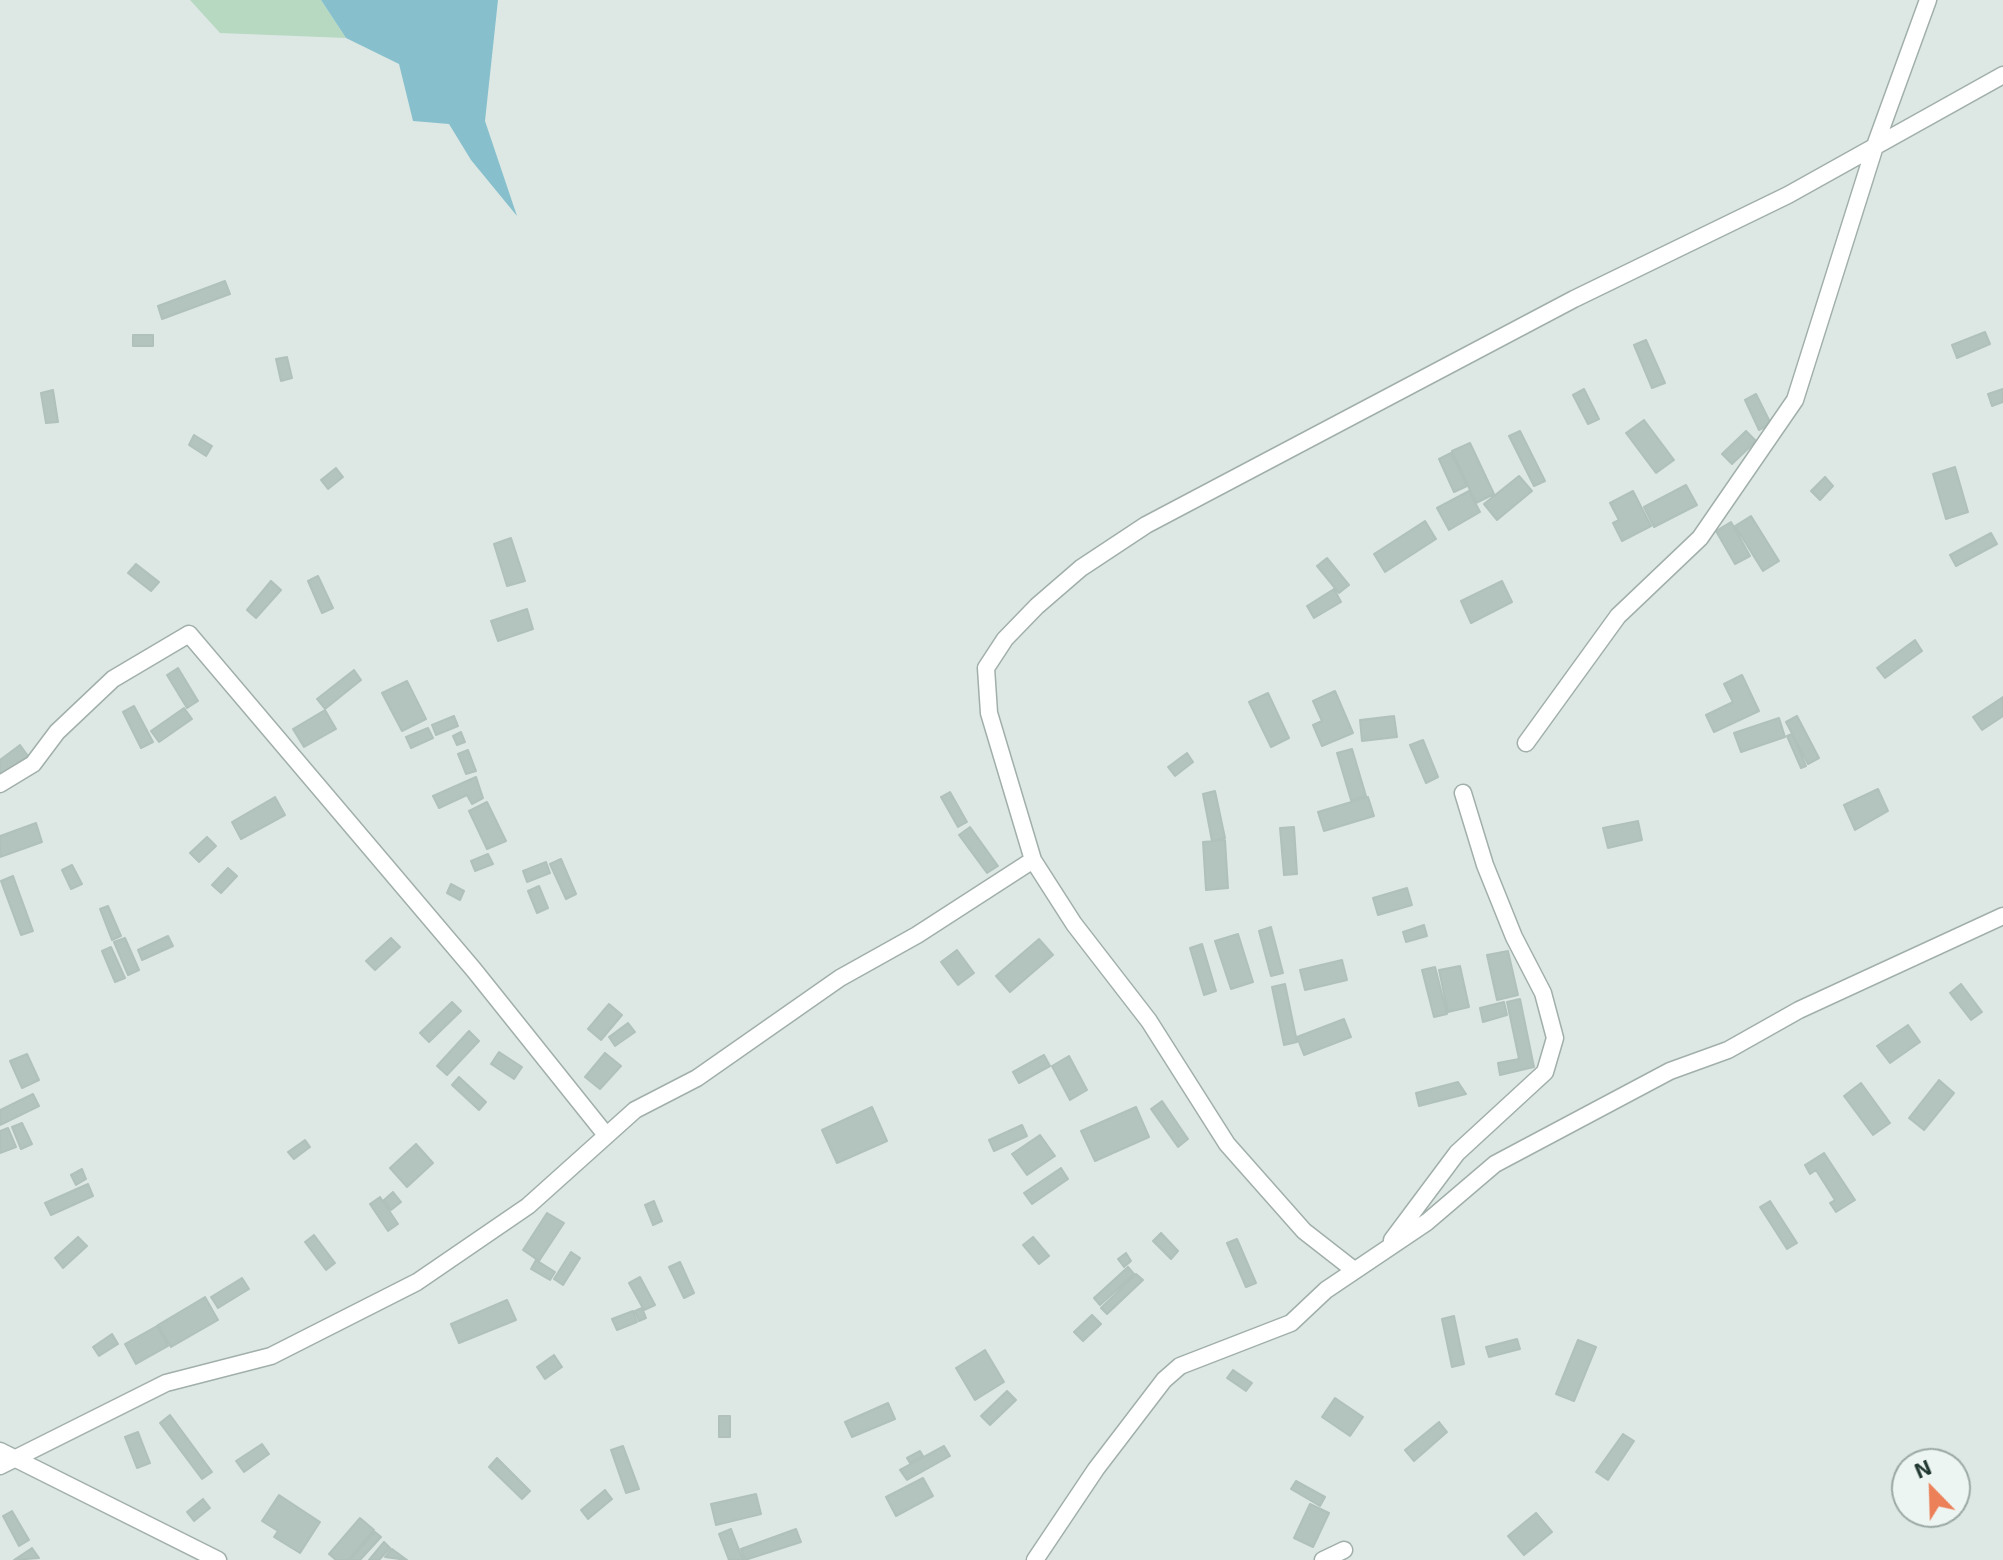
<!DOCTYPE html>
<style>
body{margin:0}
#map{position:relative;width:2003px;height:1560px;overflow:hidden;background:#dde8e4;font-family:"Exo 2",sans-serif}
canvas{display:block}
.north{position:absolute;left:1891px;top:1448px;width:80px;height:80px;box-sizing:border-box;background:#edf5f2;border:2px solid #9ba9a5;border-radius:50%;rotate:337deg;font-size:22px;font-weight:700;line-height:32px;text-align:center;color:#203731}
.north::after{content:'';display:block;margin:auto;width:28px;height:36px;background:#eb8059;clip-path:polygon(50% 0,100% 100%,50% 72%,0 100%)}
</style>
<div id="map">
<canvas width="2003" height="1560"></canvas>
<div class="north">N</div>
</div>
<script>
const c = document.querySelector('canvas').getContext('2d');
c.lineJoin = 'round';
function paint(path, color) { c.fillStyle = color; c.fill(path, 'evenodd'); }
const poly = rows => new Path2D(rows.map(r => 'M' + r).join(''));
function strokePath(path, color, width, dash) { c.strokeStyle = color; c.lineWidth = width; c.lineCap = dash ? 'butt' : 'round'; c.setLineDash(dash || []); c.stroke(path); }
const green = poly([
 [190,0,321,0,346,38,220,33]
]);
const water = poly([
 [321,0,498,0,485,121,517,216,471,160,449,124,413,121,399,64,346,38]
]);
const building = poly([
 [225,281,230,294,162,319,158,306,225,281],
 [1985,332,1990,344,1957,358,1952,345,1985,332],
 [133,335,153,335,153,346,133,346,133,335],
 [1646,340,1665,383,1652,388,1634,345,1646,340],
 [287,357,292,378,281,381,276,359,287,357],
 [1584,389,1599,419,1588,424,1573,395,1584,389],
 [2003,389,2003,402,1992,406,1988,394,2003,389],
 [53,390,58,422,46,423,41,393,53,390],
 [1756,394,1771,424,1759,430,1745,400,1756,394],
 [1644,420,1674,460,1656,473,1626,433,1644,420],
 [1520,431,1545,481,1534,486,1509,436,1520,431],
 [1746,431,1756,441,1732,464,1722,454,1746,431],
 [194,435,212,446,206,456,189,445,194,435],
 [1470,443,1494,494,1476,503,1452,451,1470,443],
 [1451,453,1467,486,1454,492,1439,459,1451,453],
 [1955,467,1968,512,1946,519,1933,474,1955,467],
 [336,468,343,477,328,489,321,480,336,468],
 [1519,476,1532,491,1497,520,1484,504,1519,476],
 [1825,477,1833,486,1820,500,1811,491,1825,477],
 [1686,485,1697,505,1654,527,1644,507,1686,485],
 [1469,491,1480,512,1449,530,1437,508,1469,491],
 [1633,491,1651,526,1622,541,1613,523,1619,520,1610,503,1633,491],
 [1751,516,1779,561,1763,571,1735,526,1751,516],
 [1425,521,1436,539,1385,572,1374,554,1425,521],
 [1731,522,1750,556,1735,564,1716,531,1731,522],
 [1991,533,1997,544,1956,566,1950,555,1991,533],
 [511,538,525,581,507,586,494,544,511,538],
 [1327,558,1349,585,1339,593,1317,566,1327,558],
 [136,564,159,582,151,591,128,573,136,564],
 [318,576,333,608,322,613,308,581,318,576],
 [271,581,281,590,256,618,247,610,271,581],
 [1502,581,1512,602,1471,623,1461,601,1502,581],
 [1334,589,1341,602,1314,618,1307,606,1334,589],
 [527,609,533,629,498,641,491,621,527,609],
 [1915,640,1922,651,1885,678,1877,668,1915,640],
 [178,668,198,701,187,708,167,675,178,668],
 [354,670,361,680,325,709,317,699,354,670],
 [1742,675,1759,711,1714,732,1706,715,1733,702,1724,684,1742,675],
 [407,681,426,719,402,731,382,693,407,681],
 [1335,691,1353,733,1322,746,1313,725,1322,721,1313,701,1335,691],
 [1268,693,1289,738,1271,747,1249,702,1268,693],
 [2003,697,2003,716,1982,730,1973,717,2003,697],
 [134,706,153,742,141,748,123,712,134,706],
 [184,708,192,719,159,742,151,731,184,708],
 [325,710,336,729,304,747,293,729,325,710],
 [454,716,458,726,436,735,432,725,454,716],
 [1394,716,1397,737,1362,741,1360,720,1394,716],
 [1797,716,1819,758,1808,764,1786,722,1797,716],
 [1779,718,1785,737,1741,752,1734,733,1779,718],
 [428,728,433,738,411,748,406,737,428,728],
 [461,732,465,742,457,745,453,736,461,732],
 [1792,734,1806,766,1801,768,1787,736,1792,734],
 [1423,740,1438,777,1426,783,1410,745,1423,740],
 [20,745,28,756,0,775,0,760,20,745],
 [1352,749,1366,796,1351,800,1337,753,1352,749],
 [468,750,476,771,466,774,458,754,468,750],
 [1187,753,1193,762,1175,776,1168,767,1187,753],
 [476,777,483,798,472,804,467,795,439,808,433,796,476,777],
 [1878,789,1888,811,1855,830,1844,805,1878,789],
 [1215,791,1225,838,1212,841,1203,794,1215,791],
 [950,792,967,822,958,827,941,797,950,792],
 [275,797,285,815,241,839,232,822,275,797],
 [1368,797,1374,816,1324,831,1318,812,1368,797],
 [487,802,506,841,487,849,469,811,487,802],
 [1638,821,1642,840,1608,848,1603,828,1638,821],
 [36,823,42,842,0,857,0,836,36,823],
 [970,827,998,866,987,873,959,835,970,827],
 [1294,827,1297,874,1284,875,1280,828,1294,827],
 [207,837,216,846,199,862,190,853,207,837],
 [1225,840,1228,888,1206,890,1203,842,1225,840],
 [488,854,493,864,475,871,471,861,488,854],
 [561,859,576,894,566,899,550,864,561,859],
 [546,862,550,873,527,882,523,871,546,862],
 [72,865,82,884,71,889,62,870,72,865],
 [228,868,237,876,221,893,212,885,228,868],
 [13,876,33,931,21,935,1,881,13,876],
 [451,884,464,891,460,900,447,893,451,884],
 [539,886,548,908,537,913,528,891,539,886],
 [1407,888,1412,905,1378,915,1373,898,1407,888],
 [108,906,121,936,112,940,100,909,108,906],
 [1424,925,1427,936,1406,942,1403,932,1424,925],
 [1271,927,1283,973,1271,976,1259,931,1271,927],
 [1238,934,1253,982,1231,989,1215,941,1238,934],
 [168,936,173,946,142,960,138,950,168,936],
 [125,938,139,970,128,975,114,942,125,938],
 [391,938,400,947,375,970,366,961,391,938],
 [1039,939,1053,955,1010,992,996,976,1039,939],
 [1202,944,1216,991,1204,995,1190,948,1202,944],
 [111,947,125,978,115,982,102,951,111,947],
 [957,950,974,973,958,985,941,962,957,950],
 [1508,951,1518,995,1497,1000,1487,955,1508,951],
 [1342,960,1347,980,1305,990,1300,970,1342,960],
 [1460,966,1469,1007,1448,1012,1439,970,1460,966],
 [1435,967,1447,1014,1434,1017,1422,970,1435,967],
 [1285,984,1297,1042,1284,1045,1272,987,1285,984],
 [1961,984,1982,1012,1971,1020,1950,993,1961,984],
 [1520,999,1534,1067,1500,1075,1498,1063,1519,1059,1507,1002,1520,999],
 [452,1002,461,1011,429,1042,420,1033,452,1002],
 [1504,1002,1507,1015,1483,1022,1480,1008,1504,1002],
 [609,1004,622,1015,601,1040,588,1029,609,1004],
 [1344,1019,1351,1037,1304,1055,1297,1037,1344,1019],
 [628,1023,635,1032,615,1046,609,1037,628,1023],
 [1908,1025,1920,1042,1890,1063,1877,1046,1908,1025],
 [469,1031,479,1041,447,1075,437,1066,469,1031],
 [499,1052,522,1067,514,1079,491,1064,499,1052],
 [605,1053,621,1066,600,1089,585,1077,605,1053],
 [27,1054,39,1080,22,1088,10,1061,27,1054],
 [1044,1055,1050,1066,1019,1083,1013,1072,1044,1055],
 [1069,1056,1087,1090,1070,1100,1052,1066,1069,1056],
 [459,1077,486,1102,479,1110,452,1085,459,1077],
 [1939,1080,1954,1093,1924,1130,1909,1118,1939,1080],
 [1458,1082,1466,1094,1419,1106,1416,1093,1458,1082],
 [1861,1083,1890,1123,1873,1135,1844,1096,1861,1083],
 [33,1094,39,1106,0,1125,0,1110,33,1094],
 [1162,1101,1188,1139,1178,1147,1151,1109,1162,1101],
 [872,1107,887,1141,837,1163,822,1130,872,1107],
 [1136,1107,1149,1137,1095,1161,1081,1131,1136,1107],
 [22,1123,32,1144,21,1149,12,1127,22,1123],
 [1022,1125,1027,1136,994,1151,989,1140,1022,1125],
 [8,1128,16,1147,0,1153,0,1131,8,1128],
 [1040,1135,1055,1156,1027,1175,1012,1154,1040,1135],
 [305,1140,310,1147,294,1159,288,1152,305,1140],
 [416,1144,433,1163,407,1187,390,1168,416,1144],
 [1824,1153,1855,1200,1836,1212,1830,1203,1835,1200,1816,1170,1810,1174,1805,1165,1824,1153],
 [1061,1168,1068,1179,1032,1204,1024,1193,1061,1168],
 [82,1169,86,1179,76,1185,71,1175,82,1169],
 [88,1184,93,1196,51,1215,45,1203,88,1184],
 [393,1192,401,1202,391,1210,384,1200,393,1192],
 [380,1197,398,1224,388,1231,370,1204,380,1197],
 [654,1201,662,1221,653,1225,645,1205,654,1201],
 [1770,1201,1797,1243,1787,1249,1760,1207,1770,1201],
 [547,1213,564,1223,539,1261,523,1250,547,1213],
 [1161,1233,1178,1251,1171,1259,1153,1241,1161,1233],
 [314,1235,335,1263,326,1270,305,1242,314,1235],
 [78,1237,87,1246,63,1268,55,1258,78,1237],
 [1033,1237,1049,1256,1039,1264,1023,1245,1033,1237],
 [1237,1239,1256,1283,1246,1287,1227,1243,1237,1239],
 [571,1252,580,1258,563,1285,554,1279,571,1252],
 [1126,1253,1131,1261,1124,1267,1118,1259,1126,1253],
 [536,1260,555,1272,550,1280,531,1269,536,1260],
 [680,1262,694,1293,684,1298,669,1267,680,1262],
 [1128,1267,1134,1274,1100,1305,1094,1298,1128,1267],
 [1136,1274,1143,1280,1107,1314,1101,1308,1136,1274],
 [640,1277,655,1305,644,1310,629,1283,640,1277],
 [242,1278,249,1289,218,1308,211,1297,242,1278],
 [205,1297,218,1320,171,1347,158,1325,205,1297],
 [507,1300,516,1320,459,1343,451,1324,507,1300],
 [642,1308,646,1318,639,1321,635,1311,642,1308],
 [633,1311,637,1322,617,1330,612,1319,633,1311],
 [1092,1315,1101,1324,1083,1341,1074,1332,1092,1315],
 [1454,1316,1464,1364,1452,1367,1442,1319,1454,1316],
 [157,1326,168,1346,136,1364,125,1344,157,1326],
 [112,1334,118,1344,99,1356,93,1347,112,1334],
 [1517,1339,1520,1349,1489,1357,1486,1347,1517,1339],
 [1578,1340,1596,1347,1574,1401,1556,1394,1578,1340],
 [985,1350,1004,1382,975,1400,956,1368,985,1350],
 [554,1355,562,1367,545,1379,537,1367,554,1355],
 [1233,1370,1252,1383,1246,1391,1227,1378,1233,1370],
 [1007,1391,1016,1400,990,1425,981,1416,1007,1391],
 [1335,1398,1363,1417,1350,1436,1322,1417,1335,1398],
 [888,1403,895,1419,852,1437,845,1422,888,1403],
 [170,1415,212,1472,202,1479,160,1423,170,1415],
 [719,1416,730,1416,730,1437,719,1437,719,1416],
 [1439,1422,1447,1432,1414,1461,1405,1450,1439,1422],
 [138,1432,150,1463,137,1468,125,1437,138,1432],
 [1623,1434,1634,1441,1608,1480,1596,1472,1623,1434],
 [262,1444,269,1454,244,1472,236,1461,262,1444],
 [623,1446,639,1489,626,1493,611,1450,623,1446],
 [944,1446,950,1456,907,1480,900,1470,944,1446],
 [920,1451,923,1456,910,1463,907,1458,920,1451],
 [497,1458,530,1491,522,1499,489,1467,497,1458],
 [923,1478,933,1496,896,1516,886,1497,923,1478],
 [1296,1481,1325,1497,1320,1506,1291,1489,1296,1481],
 [605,1490,612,1499,588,1519,581,1510,605,1490],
 [756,1494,761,1514,716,1525,711,1504,756,1494],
 [279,1495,320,1522,300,1553,274,1537,278,1531,262,1521,279,1495],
 [203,1499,210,1508,194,1521,187,1512,203,1499],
 [1310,1504,1329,1513,1313,1547,1294,1538,1310,1504],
 [12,1511,29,1540,19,1546,3,1516,12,1511],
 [1536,1513,1552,1532,1524,1555,1508,1536,1536,1513],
 [360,1518,374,1530,348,1560,336,1560,329,1554,360,1518],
 [731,1529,743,1560,729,1560,719,1534,731,1529],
 [796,1529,801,1542,745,1560,741,1549,796,1529],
 [375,1532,381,1537,360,1560,350,1560,375,1532],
 [384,1542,390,1548,379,1560,369,1560,384,1542],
 [32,1548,39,1558,14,1560,32,1548],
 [392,1549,407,1560,385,1557,392,1549]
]);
const street = poly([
 [1526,743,1618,616,1700,538,1795,400,1876,143,1928,0],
 [0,784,33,764,57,732,113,679,189,634,474,970,606,1135],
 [1392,1240,1457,1153,1545,1072,1555,1038,1543,993,1514,937,1485,865,1463,793],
 [1354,1270,1304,1231,1227,1144,1149,1021,1074,924,1033,860,989,713,986,668,1005,639,1037,606,1081,568,1146,525,1574,299,1788,195,2003,75],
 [0,1451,218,1560],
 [0,1466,166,1383,271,1356,417,1282,528,1206,635,1110,697,1078,840,978,917,935,1033,860],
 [1035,1560,1096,1469,1164,1380,1180,1366,1291,1323,1326,1290,1427,1222,1495,1164,1670,1071,1728,1050,1799,1010,2003,916],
 [1323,1560,1344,1550]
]);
paint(green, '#b7d9c1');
paint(water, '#87c0cc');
paint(building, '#b3c3bd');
strokePath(building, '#b0c1bb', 2);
strokePath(street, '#a1afab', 19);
strokePath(street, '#fff', 16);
</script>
